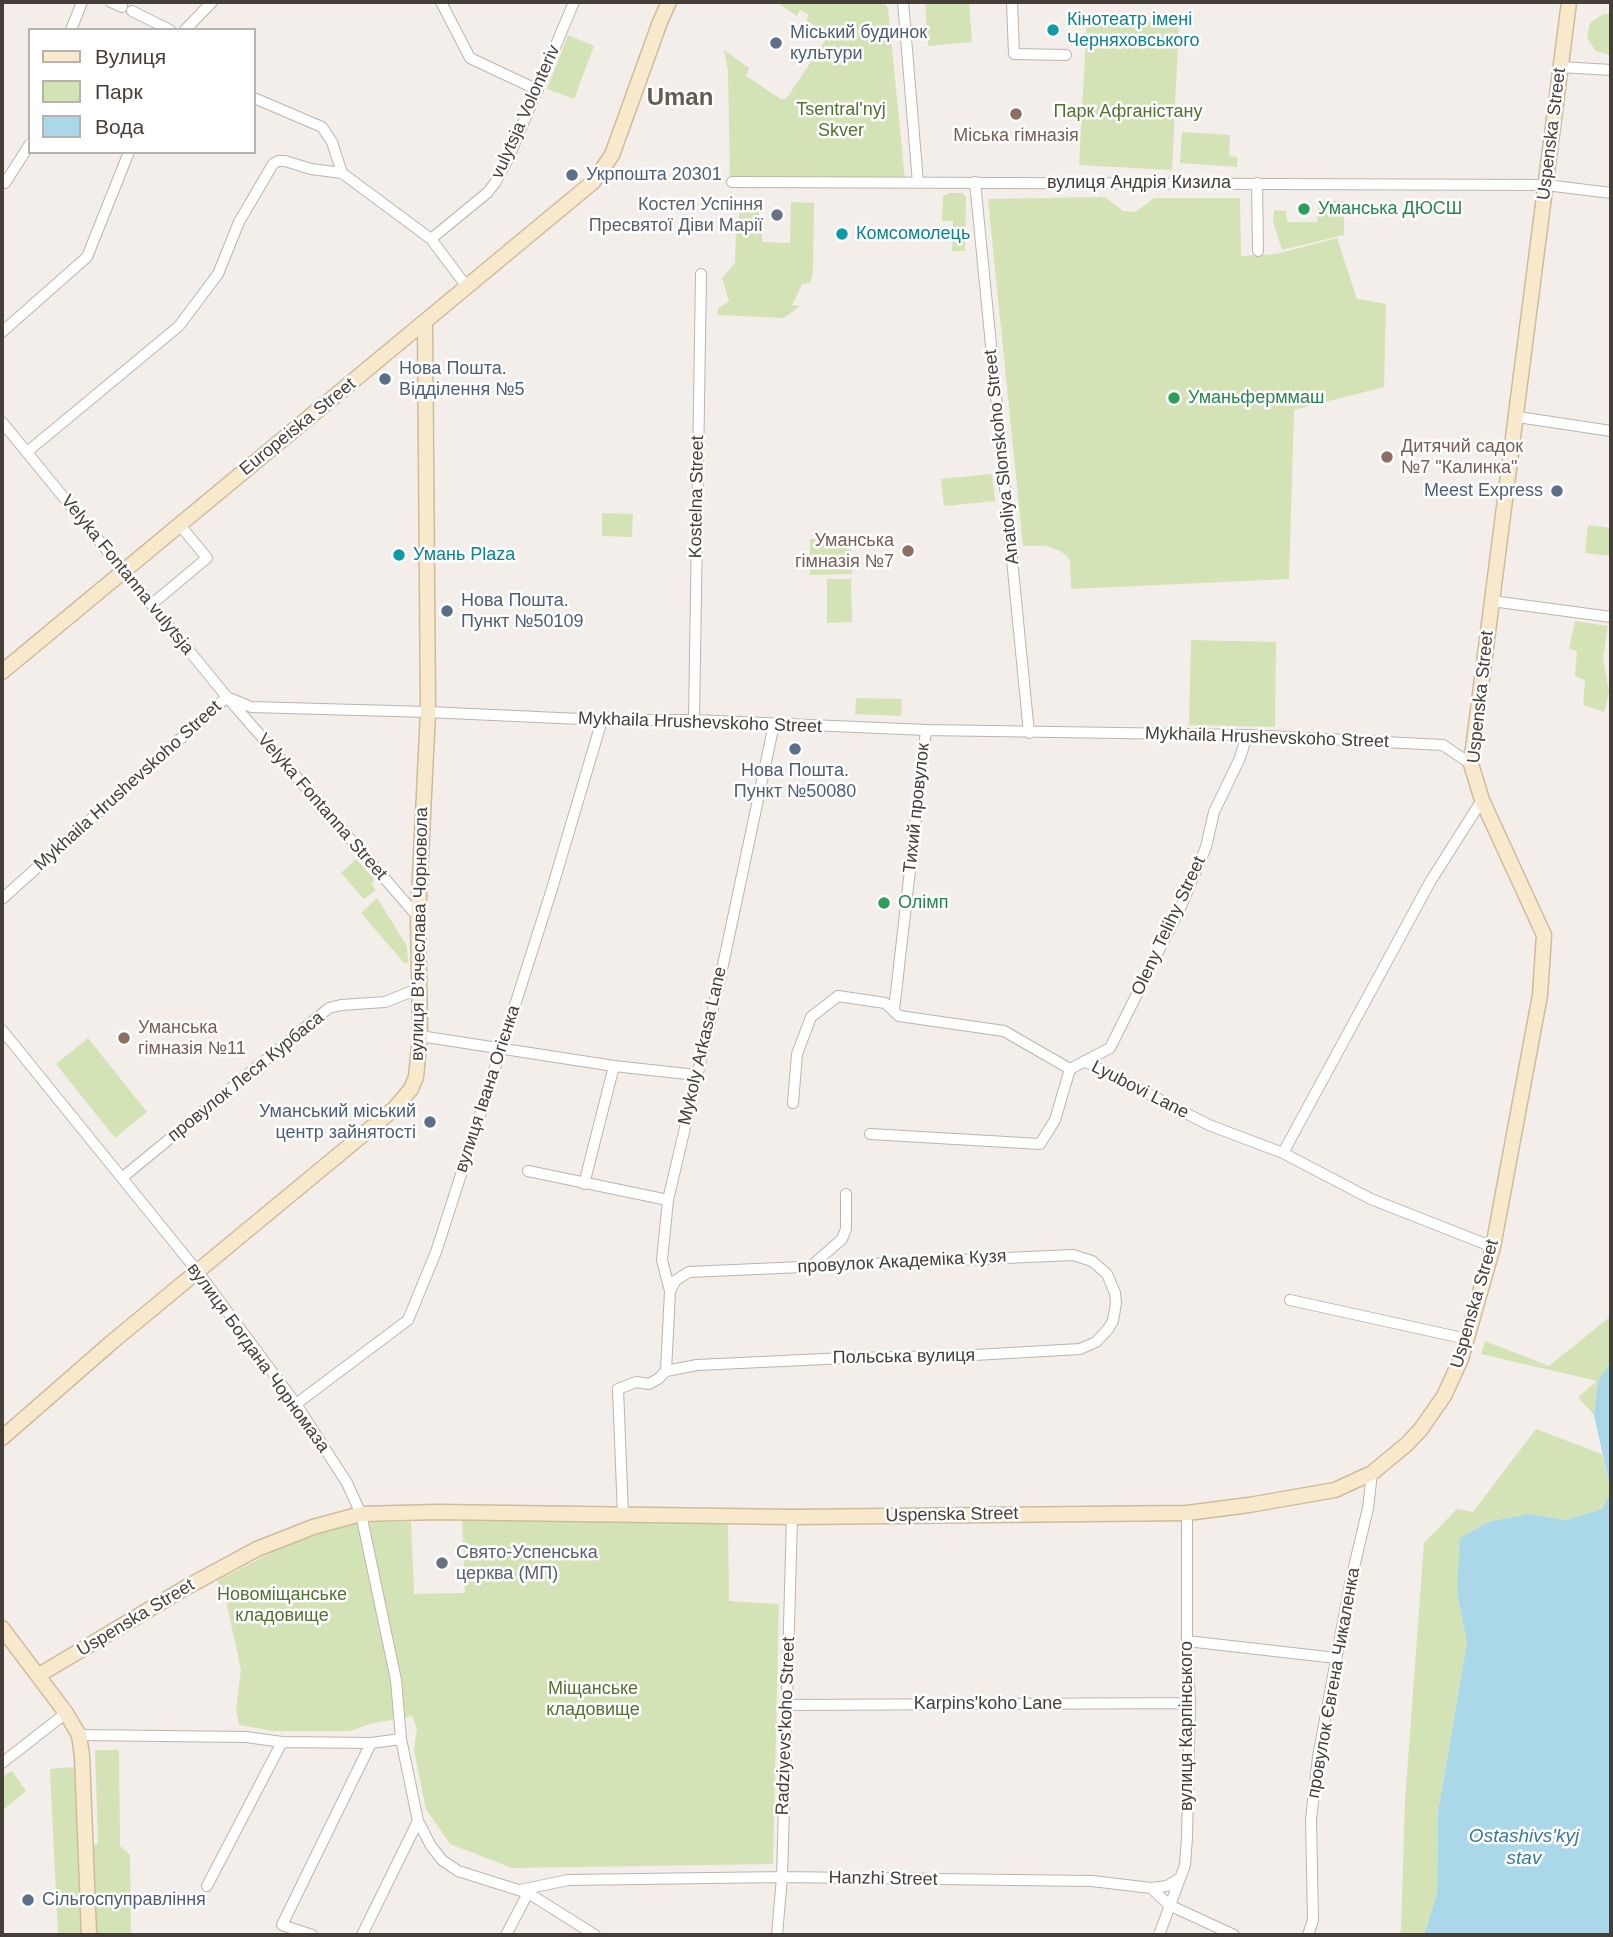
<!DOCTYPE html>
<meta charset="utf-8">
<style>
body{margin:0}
#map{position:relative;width:1613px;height:1937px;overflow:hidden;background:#f3eee9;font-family:Arial,sans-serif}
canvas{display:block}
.frame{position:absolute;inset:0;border:4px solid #463e38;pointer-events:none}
.legend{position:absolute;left:28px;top:28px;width:228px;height:126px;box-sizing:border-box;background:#fff;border:2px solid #b5b2af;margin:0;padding:9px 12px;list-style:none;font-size:21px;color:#463e38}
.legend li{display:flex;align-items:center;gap:14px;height:35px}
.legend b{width:35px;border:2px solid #b5b2af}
</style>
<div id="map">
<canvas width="1613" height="1937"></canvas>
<div class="frame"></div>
<ul class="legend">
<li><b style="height:9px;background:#f9e9cc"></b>Вулиця</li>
<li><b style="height:19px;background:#d4e3b5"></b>Парк</li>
<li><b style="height:19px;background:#abd8e9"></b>Вода</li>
</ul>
</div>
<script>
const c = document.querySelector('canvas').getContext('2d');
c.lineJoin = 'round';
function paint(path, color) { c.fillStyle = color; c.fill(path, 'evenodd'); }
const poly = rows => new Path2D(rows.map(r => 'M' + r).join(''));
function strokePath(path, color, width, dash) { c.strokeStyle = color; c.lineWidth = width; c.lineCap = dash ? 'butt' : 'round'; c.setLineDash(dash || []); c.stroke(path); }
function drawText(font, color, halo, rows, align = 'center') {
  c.font = font + ' Arial,sans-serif'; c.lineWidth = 5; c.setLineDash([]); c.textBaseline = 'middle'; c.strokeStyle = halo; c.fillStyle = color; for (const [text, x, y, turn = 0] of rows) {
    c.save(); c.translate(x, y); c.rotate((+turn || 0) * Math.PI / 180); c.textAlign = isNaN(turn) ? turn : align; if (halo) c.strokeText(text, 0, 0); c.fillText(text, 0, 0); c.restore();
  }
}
const green = poly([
 [776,2,884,2,888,8,905,180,730,180,728,71,724,50,749,68,746,76,781,99,786,99,829,35,806,20,809,15,800,10,797,16],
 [925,2,969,2,972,42,928,46],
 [1603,14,1611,14,1611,55,1596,51,1587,38,1590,23],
 [1087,18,1179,23,1172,170,1079,165],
 [568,35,594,46,574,99,547,89],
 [1182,132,1230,135,1229,156,1237,157,1237,167,1180,163],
 [949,193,963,193,966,197,965,251,952,251,953,221,942,221,943,196],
 [1105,197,1123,211,1136,212,1154,198,1240,198,1241,256,1276,254,1337,238,1357,299,1386,304,1384,387,1294,410,1289,579,1071,589,1070,560,1062,552,1047,546,1023,546,988,199],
 [746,200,759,200,759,229,739,228,739,205],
 [1319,201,1344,201,1344,235,1282,250,1273,221,1274,210,1286,211,1287,222,1317,222],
 [791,202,814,203,813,269,811,283,802,284,792,305,800,306,784,318,718,315,718,308,729,301,722,278,735,263,736,231,762,232,762,242,790,243],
 [992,474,995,501,944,506,941,479],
 [602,513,633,514,632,537,602,536],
 [1588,525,1611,528,1611,556,1585,553],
 [851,538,852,574,810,575,810,539],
 [827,579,851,579,852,622,827,623],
 [1575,621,1608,626,1603,658,1609,692,1604,712,1583,705,1585,680,1575,676,1577,651,1569,649],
 [1191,640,1276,642,1275,727,1189,725],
 [856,698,902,699,901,716,855,714],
 [356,859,374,879,372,885,376,890,364,899,341,873],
 [377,898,407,946,408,962,405,964,361,913],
 [88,1038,147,1112,115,1138,56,1064],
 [1611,1316,1611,1361,1598,1381,1594,1415,1578,1397,1597,1381,1481,1354,1485,1341,1549,1366],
 [1536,1429,1602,1454,1611,1492,1602,1509,1565,1520,1530,1514,1490,1521,1461,1538,1457,1592,1467,1641,1438,1811,1437,1893,1424,1935,1398,1935,1401,1930,1405,1801,1424,1543,1457,1509,1473,1512],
 [462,1520,728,1523,729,1601,779,1604,773,1864,512,1868,450,1844,426,1809,414,1750,417,1728,412,1716,370,1724,350,1731,273,1731,239,1725,236,1709,241,1669,225,1597,217,1581,306,1534,351,1522,411,1522,414,1594,465,1593],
 [95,1750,119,1750,120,1846,130,1855,131,1935,94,1935,91,1845,98,1844],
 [74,1767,82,1935,58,1935,50,1769],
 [12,1771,26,1791,2,1811,2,1777]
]);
const water = poly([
 [1611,1361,1611,1935,1424,1935,1437,1893,1438,1811,1467,1642,1457,1592,1460,1538,1490,1521,1530,1514,1565,1520,1602,1509,1611,1492,1594,1415,1598,1381]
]);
const street = poly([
 [111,2,122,7],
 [441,2,470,58,538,90],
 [903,2,918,183],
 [1012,2,1014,54,1066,55],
 [132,11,170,30],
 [71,30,82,2],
 [185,30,212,2],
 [1560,67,1611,70],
 [254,98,322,127,332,142,342,173,431,239,467,287],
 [2,179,5,183,30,144],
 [732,182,1546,185,1611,193],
 [975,182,1029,733],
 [1257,183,1258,251],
 [431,239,487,193,495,183,508,159,574,2],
 [2,332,87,257,129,152],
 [1518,417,1611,431],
 [2,422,227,697,418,917],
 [27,452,179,326,218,274,239,222,273,164,278,161,285,161,311,169,342,173],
 [1492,601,1611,617],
 [152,604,207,558,179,524],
 [227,697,251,707,428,712,602,720,694,720,926,730,1247,735,1443,745,1471,764],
 [694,720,701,274],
 [2,899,227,697],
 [894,1010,926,730],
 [2,1030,198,1272,296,1404,347,1483,361,1514,396,1680,401,1739,418,1821,431,1846,442,1860,458,1871,528,1893,506,1935],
 [420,1036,614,1066,696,1075],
 [1084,1061,1209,1125,1283,1153,1430,882,1482,800],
 [793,1103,797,1054,811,1017,838,996,885,1003,899,1016,1004,1031,1070,1069,1110,1048,1182,904,1206,847,1214,812,1240,758,1247,735],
 [870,1134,1040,1144,1055,1120,1070,1069],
 [1283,1153,1371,1199,1493,1247],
 [528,1171,668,1200],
 [123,1177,329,1008,341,1005,385,1002,420,988],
 [584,1184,614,1066],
 [809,1268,842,1239,846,1229,846,1194],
 [1290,1300,1467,1339],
 [666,1371,670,1291,662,1260,668,1200,720,979,774,724],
 [296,1404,408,1320,436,1252,465,1162,551,892,602,720],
 [623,1515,618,1389,636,1382,649,1384,658,1379,666,1371,697,1365,846,1358,957,1356,1080,1349,1096,1342,1108,1329,1113,1321,1116,1303,1115,1293,1107,1274,1092,1261,1073,1255,689,1272,676,1280,670,1291],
 [1187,1641,1336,1658],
 [787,1705,1190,1703],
 [79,1735,246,1737,282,1742,371,1743,401,1739],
 [2,1763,66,1713],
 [207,1886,282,1742],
 [1151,1888,1167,1886,1180,1878],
 [520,1890,568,1880,782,1877,1092,1881,1151,1888,1169,1905,1234,1935],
 [528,1893,595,1935],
 [312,1935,282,1925,371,1743],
 [362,1935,418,1821],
 [777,1935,782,1877,792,1517],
 [1159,1935,1185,1865,1187,1837,1190,1703,1187,1641,1187,1513],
 [1308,1935,1313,1920,1311,1819,1318,1757,1350,1584,1368,1508,1372,1473]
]);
const secondary = poly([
 [2,672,593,182,612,155,660,22,669,2],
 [2,1438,112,1342,394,1109,411,1089,416,1077,420,1036,418,917,428,712,425,323],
 [2,1628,66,1713,79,1735,82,1756,89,1935],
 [39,1675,185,1588,257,1549,313,1527,361,1514,437,1512,792,1517,1187,1513,1249,1505,1335,1490,1372,1473,1407,1444,1421,1429,1444,1396,1461,1359,1493,1247,1540,995,1544,935,1482,800,1471,764,1569,2]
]);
const markers = [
 [1053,30,7,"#0f9aa8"],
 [776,43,7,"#5c6f8a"],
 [1016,114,7,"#8d6e63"],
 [572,175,7,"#5c6f8a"],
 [1304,209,7,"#2e9e5b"],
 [777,215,7,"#6b7280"],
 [842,234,7,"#0f9aa8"],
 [385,379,7,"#5c6f8a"],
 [1174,398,7,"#2e9e5b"],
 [1387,457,7,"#8d6e63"],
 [1557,491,7,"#5c6f8a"],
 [908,551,7,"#8d6e63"],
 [399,555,7,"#0f9aa8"],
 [447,611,7,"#5c6f8a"],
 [795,749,7,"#5c6f8a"],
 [884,903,7,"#2e9e5b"],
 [124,1038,7,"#8d6e63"],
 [430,1122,7,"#5c6f8a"],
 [442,1563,7,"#6b7280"],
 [28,1900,7,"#5c6f8a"]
];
const cultureNames = [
 ["Кінотеатр імені",1067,20],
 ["Черняховського",1067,41],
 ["Комсомолець",856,234],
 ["Умань Plaza",413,555]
];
const serviceNames = [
 ["Міський будинок",790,33],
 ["культури",790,54],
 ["Укрпошта 20301",586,175],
 ["Нова Пошта.",399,369],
 ["Відділення №5",399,390],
 ["Meest Express",1543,491,"right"],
 ["Нова Пошта.",461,601],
 ["Пункт №50109",461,622],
 ["Нова Пошта.",795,771,"center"],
 ["Пункт №50080",795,792,"center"],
 ["Уманський міський",416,1112,"right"],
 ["центр зайнятості",416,1133,"right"],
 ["Сільгоспуправління",42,1900]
];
const parkNames = [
 ["Tsentral'nyj",841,110],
 ["Skver",841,131],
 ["Парк Афганістану",1128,112],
 ["Новоміщанське",282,1595],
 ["кладовище",282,1616],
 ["Міщанське",593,1689],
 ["кладовище",593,1710]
];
const streetNames = [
 ["vulytsja Volonteriv",526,112,-66],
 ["Uspenska Street",1552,134,-83],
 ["вулиця Андрія Кизила",1139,183],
 ["Europeiska Street",298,427,-39],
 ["Anatoliya Slonskoho Street",1002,457,-96],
 ["Kostelna Street",697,497,-89],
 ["Velyka Fontanna vulytsja",127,575,51],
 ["Uspenska Street",1481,697,-84],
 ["Mykhaila Hrushevskoho Street",700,723,2],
 ["Mykhaila Hrushevskoho Street",1267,738,2],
 ["Mykhaila Hrushevskoho Street",128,786,-42],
 ["Velyka Fontanna Street",322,807,49],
 ["Тихий провулок",917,808,-84],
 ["Oleny Telihy Street",1169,926,-65],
 ["вулиця В’ячеслава Чорновола",420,934,-89],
 ["Mykoly Arkasa Lane",703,1046,-77],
 ["провулок Леся Курбаса",246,1077,-39],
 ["вулиця Івана Огієнка",488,1089,-72],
 ["Lyubovi Lane",1140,1090,27],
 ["провулок Академіка Кузя",902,1262,-3],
 ["Uspenska Street",1475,1304,-74],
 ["Польська вулиця",904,1357,-1],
 ["вулиця Богдана Чорномаза",258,1358,54],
 ["Uspenska Street",952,1515,-1],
 ["Uspenska Street",136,1618,-31],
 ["провулок Євгена Чикаленка",1334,1683,-80],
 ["Karpinsʹkoho Lane",988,1704],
 ["Radziyevsʹkoho Street",786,1726,-88],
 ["вулиця Карпінського",1187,1726,-90],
 ["Hanzhi Street",883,1879,1]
];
const educationNames = [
 ["Міська гімназія",1016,136,"center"],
 ["Дитячий садок",1401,447],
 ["№7 \"Калинка\"",1401,468],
 ["Уманська",894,541,"right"],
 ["гімназія №7",894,562,"right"],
 ["Уманська",138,1028],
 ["гімназія №11",138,1049]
];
const worshipNames = [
 ["Костел Успіння",763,205],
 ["Пресвятої Діви Марії",763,226],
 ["Свято-Успенська",456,1553,"left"],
 ["церква (МП)",456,1574,"left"]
];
const leisureNames = [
 ["Уманська ДЮСШ",1318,209],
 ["Уманьферммаш",1188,398],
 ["Олімп",898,903]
];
const waterNames = [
 ["Ostashivs'kyj",1524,1837],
 ["stav",1524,1859]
];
const districtNames = [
 ["Uman",680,98]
];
paint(green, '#d4e3b5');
paint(water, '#abd8e9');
strokePath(street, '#bdb5ac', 12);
strokePath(secondary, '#cebb9c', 17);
strokePath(street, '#fff', 10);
strokePath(secondary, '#f9e9cc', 14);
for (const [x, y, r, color] of markers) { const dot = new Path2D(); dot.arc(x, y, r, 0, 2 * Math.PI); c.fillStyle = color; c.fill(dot); strokePath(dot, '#fff', 2.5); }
drawText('18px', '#0d838f', '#fff', cultureNames, 'left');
drawText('18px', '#4e5e75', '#fff', serviceNames, 'left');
drawText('18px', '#517230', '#fff', parkNames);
drawText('18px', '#463e38', '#fff', streetNames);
drawText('18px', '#785e54', '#fff', educationNames, 'left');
drawText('18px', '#5b616d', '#fff', worshipNames, 'right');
drawText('18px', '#27864d', '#fff', leisureNames, 'left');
drawText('italic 19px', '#377b98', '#fff', waterNames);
drawText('bold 24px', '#675b50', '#fff', districtNames);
</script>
